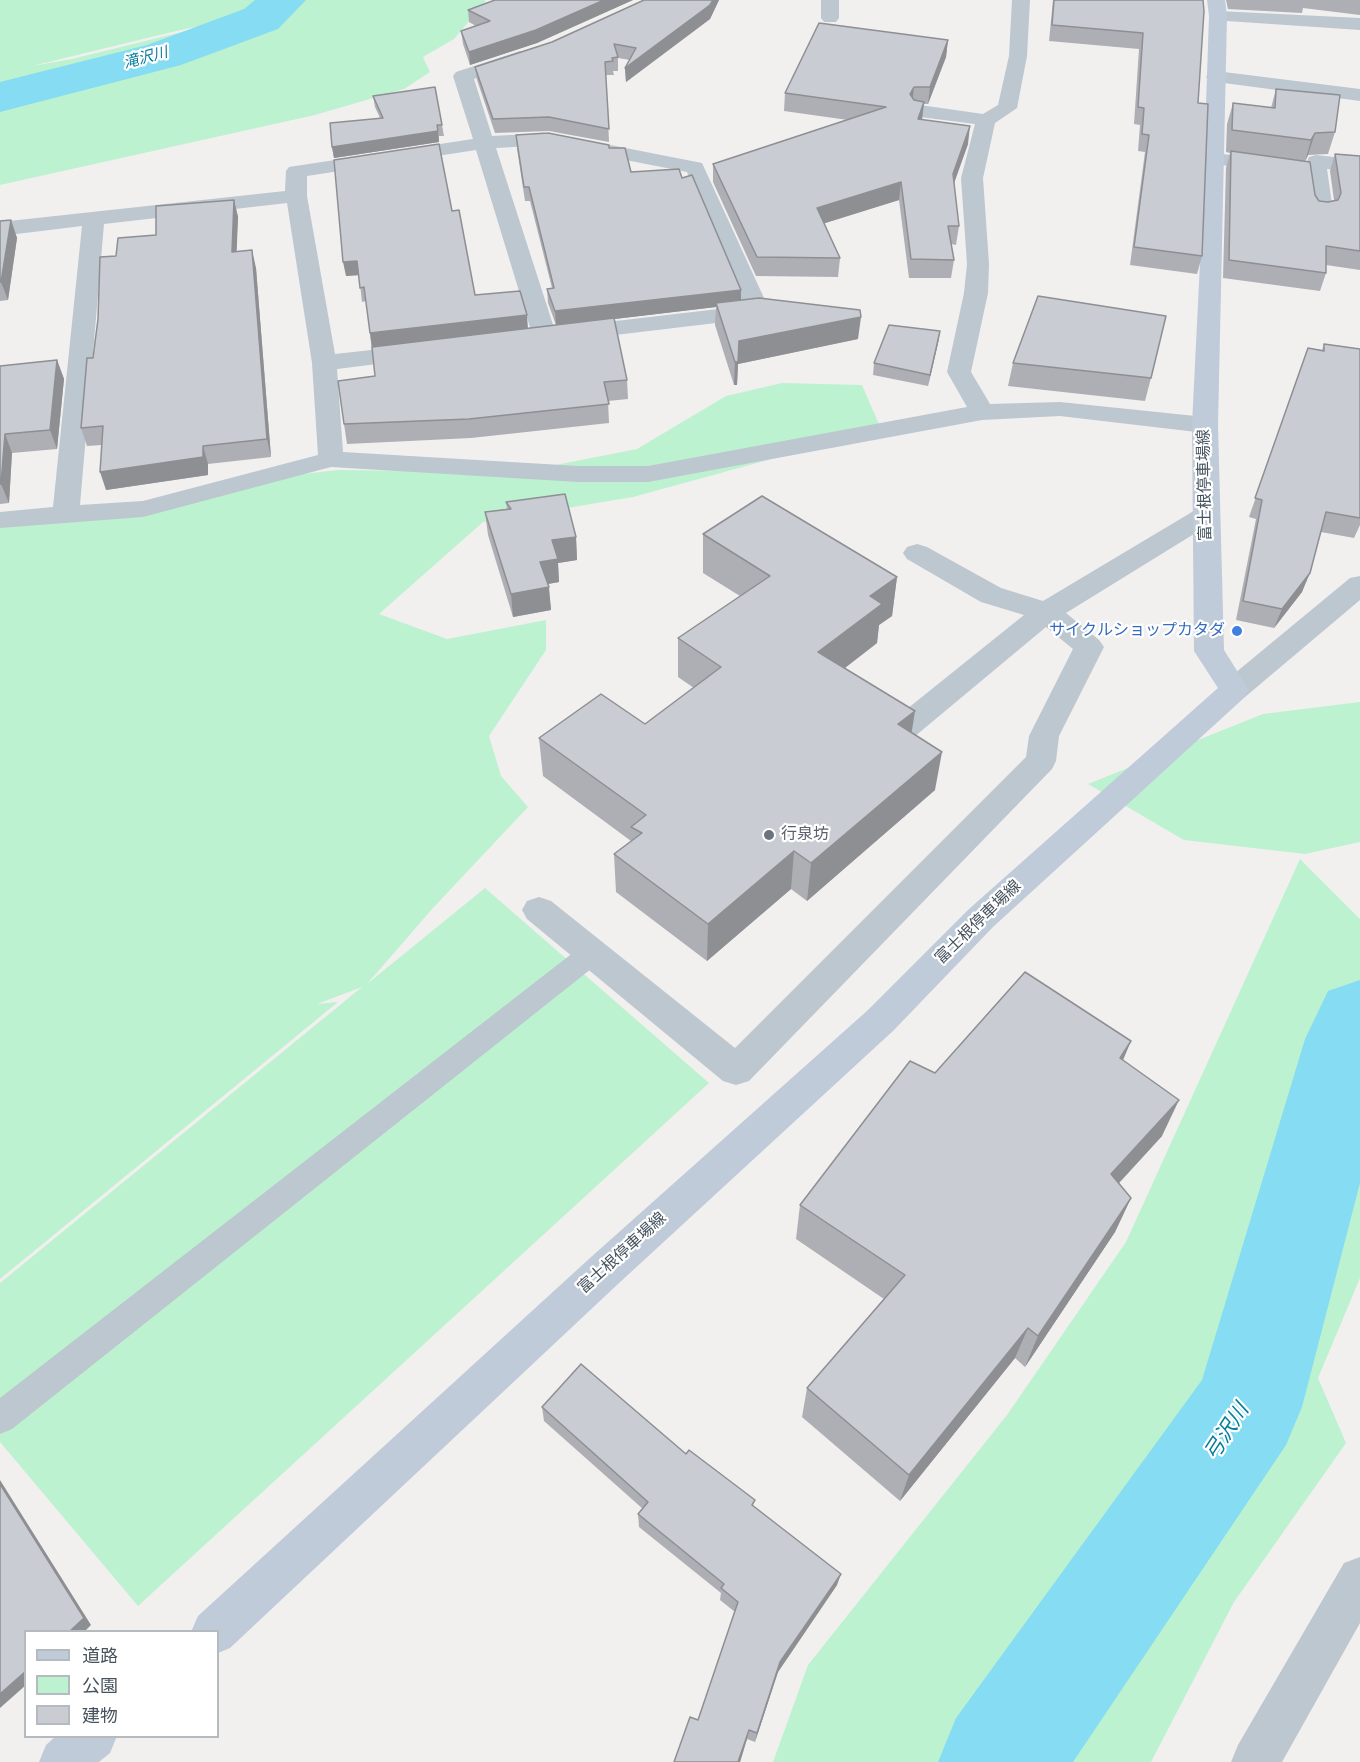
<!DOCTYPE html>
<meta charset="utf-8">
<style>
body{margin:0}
#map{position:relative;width:1360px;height:1762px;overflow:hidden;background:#f2efef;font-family:"Source Sans 3","Noto Sans JP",sans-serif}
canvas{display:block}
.legend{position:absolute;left:24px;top:1630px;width:195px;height:108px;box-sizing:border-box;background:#fff;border:2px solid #b5babf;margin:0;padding:8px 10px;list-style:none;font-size:18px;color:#46535e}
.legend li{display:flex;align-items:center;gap:12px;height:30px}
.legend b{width:30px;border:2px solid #b5babf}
</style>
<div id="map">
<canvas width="1360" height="1762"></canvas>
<ul class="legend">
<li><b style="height:8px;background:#bfcbd8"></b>道路</li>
<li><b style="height:16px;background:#bcf2d0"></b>公園</li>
<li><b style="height:16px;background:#c9ccd2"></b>建物</li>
</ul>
</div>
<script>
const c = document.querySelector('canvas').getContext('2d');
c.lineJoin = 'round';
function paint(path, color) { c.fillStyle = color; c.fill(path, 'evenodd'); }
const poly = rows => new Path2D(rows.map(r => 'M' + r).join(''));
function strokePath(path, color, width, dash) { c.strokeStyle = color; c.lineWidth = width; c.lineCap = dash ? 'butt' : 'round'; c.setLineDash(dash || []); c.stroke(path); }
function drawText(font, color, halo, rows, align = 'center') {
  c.font = font + ' "Source Sans 3","Noto Sans JP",sans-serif'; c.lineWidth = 4.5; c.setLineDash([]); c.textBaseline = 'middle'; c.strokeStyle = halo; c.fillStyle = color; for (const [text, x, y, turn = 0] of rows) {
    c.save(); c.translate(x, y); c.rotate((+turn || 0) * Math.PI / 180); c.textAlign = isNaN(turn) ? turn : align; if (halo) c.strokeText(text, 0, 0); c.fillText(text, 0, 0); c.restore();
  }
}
const green = poly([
 [0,0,484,0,486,1,454,39,423,57,430,72,404,89,315,115,0,185],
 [247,16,72,59,32,66,176,31],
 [782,383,862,385,881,429,633,497,483,522,379,614,447,639,546,620,546,650,489,736,501,776,528,807,433,908,367,984,485,888,709,1083,138,1606,0,1442,0,1283,362,987,317,1004,338,1002,0,1279,0,521,212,494,260,479,338,470,520,472,637,449,726,396],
 [1360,702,1360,842,1305,854,1184,840,1088,784,1263,714],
 [1300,859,1360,919,1360,1278,1318,1378,1346,1443,1234,1602,1151,1762,773,1762,808,1665,1007,1415,1126,1242]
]);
const river = poly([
 [255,0,306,0,278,29,181,65,0,112,0,82,147,45,244,9,255,0],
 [1360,980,1360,1183,1302,1407,1286,1445,1073,1762,938,1762,956,1718,1202,1380,1305,1039,1328,991,1360,980]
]);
const service = poly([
 [592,942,601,945,605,953,601,961,12,1429,0,1434,0,1398,583,945,592,942]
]);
const minor = poly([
 [821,0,839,0,839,18,836,22,824,22,821,18,821,0],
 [1012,0,1030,0,1027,56,1017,108,995,123,983,178,989,264,988,293,971,372,990,404,1060,402,1205,417,1214,420,1218,425,1214,430,1205,433,1060,416,982,420,648,482,578,482,331,467,143,517,0,528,0,512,53,507,82,226,0,236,0,222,285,191,286,171,289,167,473,139,453,76,456,72,520,51,529,57,527,61,474,79,492,136,549,133,702,163,770,311,766,316,758,318,573,340,565,338,561,333,565,328,573,326,744,306,687,172,549,145,496,148,557,337,553,342,545,344,537,342,533,337,476,150,307,176,307,196,335,354,417,345,425,347,429,352,425,357,417,359,337,369,343,452,578,466,648,466,967,407,947,372,964,293,967,264,961,178,975,124,920,117,913,115,910,111,913,107,920,105,983,114,998,105,1009,56,1012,0],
 [287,203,312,363,318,455,143,501,80,505,104,224,287,203],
 [1218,11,1360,18,1360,30,1212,20,1209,16,1212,12,1218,11],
 [1216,71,1360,89,1360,101,1209,81,1206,77,1209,73,1216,71],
 [1214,153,1306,164,1309,157,1316,155,1360,160,1360,172,1327,169,1333,211,1330,216,1322,217,1314,216,1311,211,1307,177,1207,163,1204,159,1207,155,1214,153],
 [1206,507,1215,509,1219,515,1215,521,1066,613,1099,640,1104,647,1059,736,1056,761,1052,769,749,1081,736,1085,723,1081,527,919,522,910,527,901,539,897,551,901,735,1048,1026,757,1029,736,1073,649,1046,627,914,737,903,740,892,737,888,729,892,721,1024,615,981,602,907,559,903,553,907,547,917,544,927,547,1001,588,1043,601,1197,509,1206,507],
 [1360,1557,1360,1623,1282,1762,1231,1762,1238,1745,1344,1563,1360,1557]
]);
const tertiary = poly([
 [1360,576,1360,600,1245,697,1234,700,1223,697,1219,690,1223,683,1350,578,1360,576]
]);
const secondary = poly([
 [1207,0,1225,0,1227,16,1218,425,1224,650,1249,690,1245,697,993,927,894,1030,618,1284,230,1648,218,1653,218,1632,191,1632,198,1616,590,1258,868,1010,969,909,1218,688,1194,651,1192,425,1202,222,1209,16,1207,0],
 [56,1736,117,1736,110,1753,99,1762,39,1762,46,1745,56,1736]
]);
const wall = poly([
 [495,0,633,0,537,43,470,65,463,44,461,31,476,26,469,22,468,10],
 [644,0,719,0,710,19,626,82,625,68,630,60,618,58,618,71,613,71,614,75,606,75,609,142,549,131,495,133,477,80,475,67,552,42],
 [1053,0,1203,0,1198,103,1202,256,1197,274,1130,265,1145,152,1138,151,1140,125,1134,124,1139,49,1049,41],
 [1226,0,1360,0,1360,15,1303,8,1302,13,1228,9],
 [948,40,946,57,928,104,924,104,922,119,968,144,954,182,959,226,956,245,951,244,954,260,951,278,909,278,899,200,824,223,840,258,838,277,756,276,713,182,713,164,848,120,784,111,785,93],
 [1276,89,1335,132,1328,154,1308,155,1305,161,1315,195,1319,201,1328,202,1334,200,1330,171,1335,154,1360,156,1360,270,1326,265,1326,273,1320,291,1223,278,1226,168,1230,153,1226,152,1227,124,1233,103,1271,108],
 [373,96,442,125,444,136,439,136,439,142,334,158,332,147,380,118,375,107],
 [516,135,609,148,631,172,682,178,741,290,741,300,858,339,738,364,737,385,734,385,715,325,716,307,614,319,627,380,628,399,608,401,609,423,471,438,347,444,344,424,375,376,366,301,362,302,359,275,346,276,452,211,475,295,528,329,556,325,548,303,547,289,552,288,530,201,525,201,517,149],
 [234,200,238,217,236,251,256,268,271,457,208,464,208,475,106,490,102,445,87,446,81,428,93,358,116,256],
 [11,220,17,238,8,300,0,301,0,221],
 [940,331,938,343,928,386,873,375,874,363],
 [1324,344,1360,349,1360,525,1354,538,1321,532,1302,592,1274,628,1236,620,1256,519,1249,517,1308,348,1322,350],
 [57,360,64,379,57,449,12,453,9,503,0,504,0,366],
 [1013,363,1151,378,1145,401,1008,386],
 [506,502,576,537,577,560,558,563,559,582,548,584,551,610,513,617,488,535,485,512,507,509],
 [703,534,897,577,892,616,879,625,877,643,845,668,911,732,935,790,807,901,791,889,707,961,616,892,614,854,631,841,543,776,539,738,645,724,694,688,678,677,678,638,740,596,703,573],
 [1123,1060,1162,1136,1119,1183,1131,1198,1115,1232,1025,1367,1015,1358,900,1501,802,1417,807,1388,884,1299,796,1239,800,1205],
 [542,1407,686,1454,754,1506,837,1585,778,1672,755,1742,747,1739,740,1762,674,1762,698,1720,735,1612,720,1600,721,1593,639,1527,638,1514,643,1509,544,1421]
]);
const shadedWall = poly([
 [604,0,633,0,537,43,470,65,469,52],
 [713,0,719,0,710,19,626,82,625,68],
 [948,40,946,57,928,104,930,87],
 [914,87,912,105,910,94],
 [924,102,922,120,918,119],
 [970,126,968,144,951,192,953,174],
 [438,131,439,142,334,158,332,147],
 [1315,133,1308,155,1305,162,1311,140],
 [901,182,899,200,816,226,817,208],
 [234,200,238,217,236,269,232,252],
 [11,220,17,238,8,300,1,282],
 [252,250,256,268,271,457,267,439],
 [357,261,360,275,346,276,343,262],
 [741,290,741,304,716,303,716,307,556,326,555,311],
 [527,315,528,329,372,347,370,333],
 [861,317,858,339,738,364,737,385,734,385,735,362,739,341],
 [940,331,938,343,928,386,930,375],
 [57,360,64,379,57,449,50,430],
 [5,434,12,453,9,503,1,484],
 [203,446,208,464,208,475,106,490,100,472],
 [576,537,577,560,558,563,559,582,542,585,540,562,552,540],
 [1310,573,1302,592,1274,628,1282,609],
 [897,577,892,616,879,625,877,643,815,691,818,652,870,596],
 [549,587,551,610,513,617,511,594],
 [915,711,909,749,898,724],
 [942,752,935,790,807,901,811,863],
 [794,851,791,889,707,961,708,924],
 [1131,1041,1116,1077,1120,1058],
 [1179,1100,1162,1136,1096,1208,1111,1174],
 [1131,1198,1115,1232,1025,1367,1038,1336],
 [1028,1328,1015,1358,900,1501,909,1475],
 [0,1480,91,1625,84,1632,69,1632,0,1484],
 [841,1574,837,1585,778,1672,755,1742,757,1733,780,1662],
 [26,1671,26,1685,0,1708,0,1694],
 [749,1730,747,1739,740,1762,738,1762]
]);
const building = poly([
 [495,0,604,0,536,30,469,52,461,31,490,21,468,10,495,0],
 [644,0,713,0,710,5,625,68,636,48,614,44,618,57,612,58,613,61,605,62,609,129,549,117,493,119,475,67,552,42,644,0],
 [1054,0,1203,0,1204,11,1198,103,1208,104,1202,256,1134,247,1149,135,1142,134,1144,108,1138,107,1143,33,1052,25,1054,0],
 [819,23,948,40,930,87,914,87,910,94,914,100,924,102,918,119,970,126,953,174,959,226,948,226,954,260,911,259,901,182,817,208,840,258,757,257,713,164,886,107,785,93,819,23],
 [435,87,442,125,437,125,438,131,332,147,330,123,383,118,373,96,435,87],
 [1276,89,1340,95,1335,132,1315,133,1311,140,1232,130,1233,103,1275,108,1276,89],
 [548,133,609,145,609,148,625,148,631,172,679,169,682,178,692,175,741,290,555,311,547,289,554,288,529,187,524,187,516,135,548,133],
 [439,144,452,211,459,210,475,295,520,291,527,315,370,333,364,287,360,288,357,261,343,262,334,160,439,144],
 [1231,151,1310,162,1315,195,1319,201,1328,202,1338,200,1341,193,1335,154,1360,156,1360,251,1326,246,1326,273,1229,260,1231,151],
 [234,200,232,252,252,250,267,439,203,446,203,457,100,472,103,426,81,428,87,358,93,358,98,319,100,257,116,256,118,238,156,235,156,206,234,200],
 [11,220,1,282,0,282,0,221,11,220],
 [1038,296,1166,316,1151,378,1013,363,1038,296],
 [759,298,860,310,861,317,739,341,738,362,735,362,716,303,759,298],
 [614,318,627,380,604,382,609,404,469,419,344,424,338,381,375,376,372,347,614,318],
 [889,325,940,331,930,375,874,363,889,325],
 [1324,344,1360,349,1360,518,1326,512,1310,573,1282,609,1243,601,1262,500,1255,498,1308,348,1324,351,1324,344],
 [57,360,50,430,5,434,1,484,0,484,0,366,57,360],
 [565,494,576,537,552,540,558,559,540,562,549,587,511,594,485,512,511,509,506,502,565,494],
 [762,496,897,577,870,596,882,604,818,652,915,711,898,724,942,752,811,863,794,851,708,924,614,854,642,833,631,827,646,815,539,738,601,694,645,724,721,667,678,638,770,576,703,534,762,496],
 [1025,972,1131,1041,1120,1058,1179,1100,1111,1174,1131,1198,1038,1336,1028,1328,909,1475,807,1388,905,1275,800,1205,910,1061,935,1073,1025,972],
 [581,1364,686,1454,689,1450,755,1500,752,1505,841,1574,780,1662,757,1733,749,1730,738,1762,674,1762,690,1717,698,1720,738,1602,721,1588,724,1584,638,1514,648,1502,542,1407,581,1364],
 [0,1484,84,1618,69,1632,26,1632,26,1671,0,1694,0,1484]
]);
const markers = [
 [1237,631,6,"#3f7fe0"],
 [769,835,6,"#6b7280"]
];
const farWaternames = [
 ["滝沢川",146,59,-15]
];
const streetNames = [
 ["富士根停車場線",1206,485,-91],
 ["富士根停車場線",979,923,-44],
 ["富士根停車場線",623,1254,-42]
];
const shopNames = [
 ["サイクルショップカタダ",1225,631]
];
const worshipNames = [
 ["行泉坊",781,835]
];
const nearWaternames = [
 ["弓沢川",1228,1433,-57]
];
paint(green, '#bcf2d0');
paint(river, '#86dcf2');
paint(service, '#bcc7cf');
paint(minor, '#bcc7cf');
paint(tertiary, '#bcc7cf');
paint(secondary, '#bfcbd8');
paint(wall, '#adafb5');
paint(shadedWall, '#8d8f93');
paint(building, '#c9ccd2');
strokePath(building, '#8d8f93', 1.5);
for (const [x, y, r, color] of markers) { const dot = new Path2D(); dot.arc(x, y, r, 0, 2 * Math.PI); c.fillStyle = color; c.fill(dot); strokePath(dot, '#fff', 2); }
drawText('italic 15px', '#057d9c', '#fff', farWaternames);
drawText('16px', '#46535e', '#fff', streetNames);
drawText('16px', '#366cbe', '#fff', shopNames, 'right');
drawText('16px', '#5b616d', '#fff', worshipNames, 'left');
drawText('italic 21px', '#057d9c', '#fff', nearWaternames);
</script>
